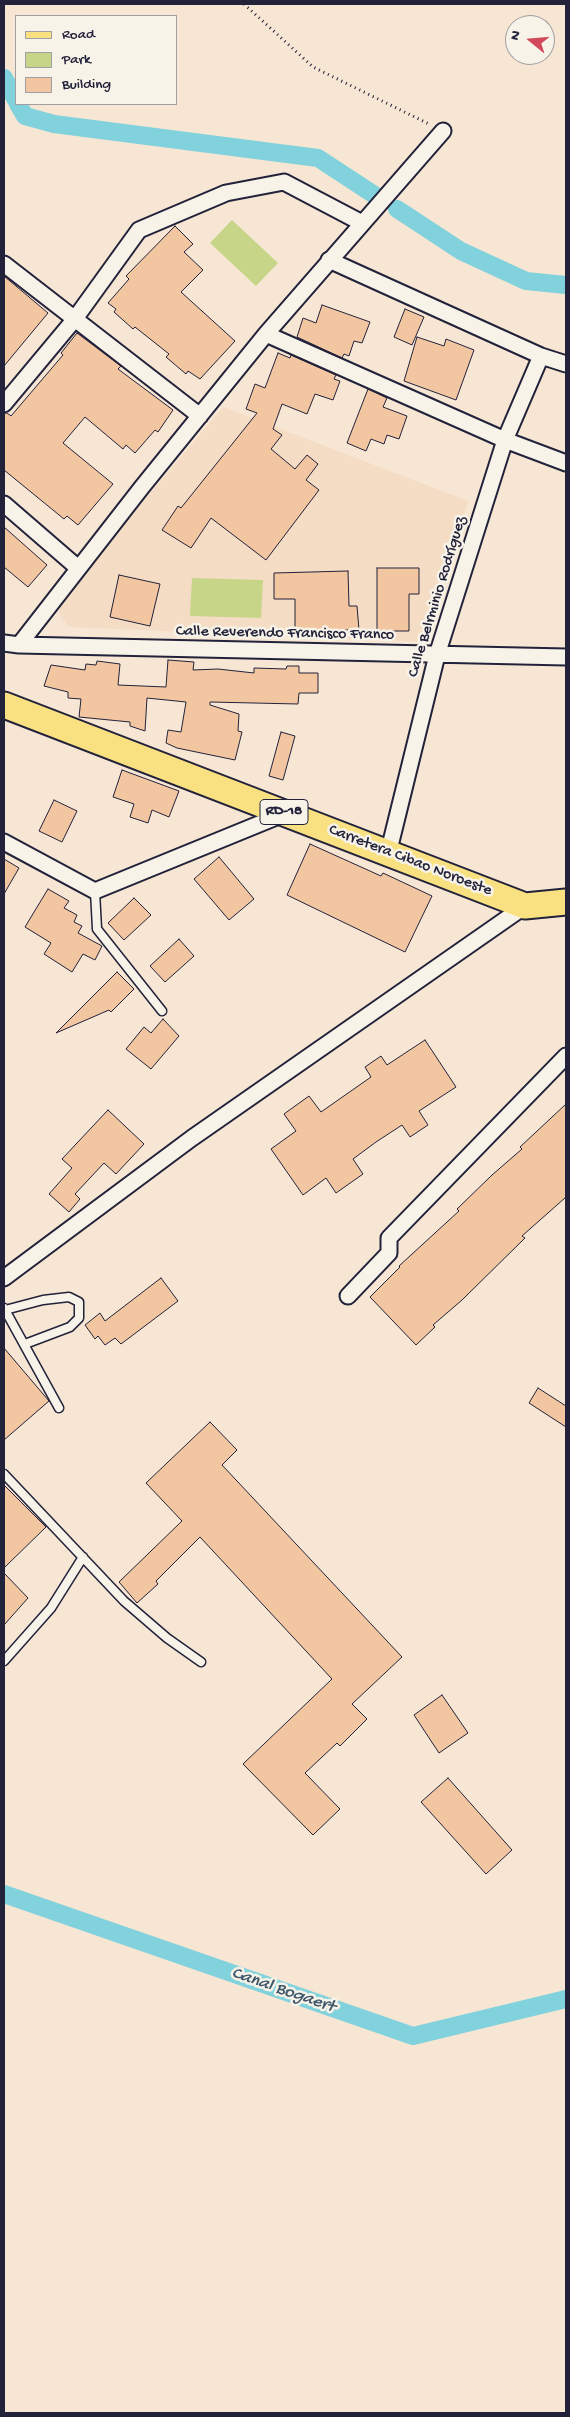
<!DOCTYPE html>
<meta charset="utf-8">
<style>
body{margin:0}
#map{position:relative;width:570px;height:2417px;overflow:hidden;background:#f6e6d3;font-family:"Gochi Hand",sans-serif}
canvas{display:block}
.frame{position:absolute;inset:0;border:5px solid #22223b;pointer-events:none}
.legend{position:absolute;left:15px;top:15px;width:162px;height:90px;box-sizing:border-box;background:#f7f3e8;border:1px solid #a29fa3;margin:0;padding:6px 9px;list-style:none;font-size:15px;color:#22223b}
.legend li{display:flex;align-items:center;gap:10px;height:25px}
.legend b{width:25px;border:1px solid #a29fa3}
.north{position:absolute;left:505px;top:15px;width:50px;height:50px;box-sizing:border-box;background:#f7f3e8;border:1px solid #a29fa3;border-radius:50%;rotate:287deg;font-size:14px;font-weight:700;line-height:20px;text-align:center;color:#22223b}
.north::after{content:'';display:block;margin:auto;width:18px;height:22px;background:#d1495b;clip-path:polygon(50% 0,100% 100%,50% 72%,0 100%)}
</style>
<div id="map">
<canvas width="570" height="2417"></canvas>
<div class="frame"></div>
<ul class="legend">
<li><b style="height:6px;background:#f9e181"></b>Road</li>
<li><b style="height:14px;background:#c7d589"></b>Park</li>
<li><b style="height:14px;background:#f3c6a2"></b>Building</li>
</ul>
<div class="north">N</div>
</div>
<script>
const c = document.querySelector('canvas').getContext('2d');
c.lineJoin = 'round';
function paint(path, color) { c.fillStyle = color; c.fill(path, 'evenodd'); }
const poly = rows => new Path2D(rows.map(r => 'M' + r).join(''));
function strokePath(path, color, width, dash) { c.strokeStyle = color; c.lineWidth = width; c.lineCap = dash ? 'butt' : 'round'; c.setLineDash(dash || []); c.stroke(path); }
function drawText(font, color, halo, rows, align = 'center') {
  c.font = font + ' "Gochi Hand",sans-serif'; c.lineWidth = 5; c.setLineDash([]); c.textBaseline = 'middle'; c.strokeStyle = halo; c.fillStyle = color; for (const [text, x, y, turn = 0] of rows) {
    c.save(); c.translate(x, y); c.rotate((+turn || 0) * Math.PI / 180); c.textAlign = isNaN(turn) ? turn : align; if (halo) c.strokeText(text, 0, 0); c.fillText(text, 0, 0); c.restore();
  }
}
const built = poly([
 [223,407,468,501,424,642,70,627,60,616,58,603]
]);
const green = poly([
 [232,220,278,263,256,286,210,243],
 [192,578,263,580,261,618,190,616]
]);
const canal = poly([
 [4,78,16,100],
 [18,104,25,116,54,124,318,158,376,196],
 [397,209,461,251,526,281,566,285],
 [4,1894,413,2036,566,1999]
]);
const building = poly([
 [175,226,193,244,184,252,203,270,181,292,235,341,200,379,188,371,186,374,166,357,169,354,135,327,133,329,114,312,116,309,108,303,129,279,126,276,175,226],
 [4,276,48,313,4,366,4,276],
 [322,305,370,322,362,343,354,341,349,356,344,354,342,358,297,337,303,318,316,323,322,305],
 [405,309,424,317,412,345,394,337,405,309],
 [77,333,121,366,118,369,173,410,158,432,155,430,135,453,126,445,123,449,85,417,63,443,113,484,78,525,67,516,64,519,4,470,4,413,7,413,11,416,63,355,61,353,77,333],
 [417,337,444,346,446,339,474,350,456,400,404,381,417,337],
 [278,353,290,358,291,355,336,375,334,379,340,381,333,400,315,394,307,414,282,404,273,429,282,435,271,449,295,469,307,455,318,464,306,480,319,490,266,560,211,518,191,548,162,530,178,506,181,508,257,413,246,409,255,384,265,388,278,353],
 [368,389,387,398,383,407,407,416,399,439,387,435,384,444,371,439,366,451,347,443,368,389],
 [4,527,47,565,28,587,4,567,4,527],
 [377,568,419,568,419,594,409,594,409,631,377,631,377,568],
 [348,571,349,606,357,606,359,630,295,630,295,599,274,599,274,573,348,571],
 [119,575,160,584,150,626,110,617,119,575],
 [168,660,194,662,193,670,218,669,254,673,254,668,286,669,287,666,299,666,299,673,318,673,318,693,299,693,298,704,210,702,210,705,239,714,238,731,242,732,235,760,177,748,166,743,168,730,181,732,186,702,147,698,145,731,130,726,130,722,79,717,81,699,68,698,68,692,44,686,51,665,85,670,86,664,96,665,97,661,120,664,118,685,166,687,168,660],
 [281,732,295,736,283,780,269,776,281,732],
 [122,770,179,791,169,817,152,810,148,823,130,817,134,804,113,797,122,770],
 [54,800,77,811,62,842,39,831,54,800],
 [310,844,381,876,383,873,432,896,405,952,287,895,310,844],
 [219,857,254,899,229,920,194,879,219,857],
 [4,859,19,868,4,894,4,859],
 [48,889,69,901,64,908,77,915,74,922,82,926,78,933,102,946,95,960,83,954,72,972,44,954,51,943,25,927,48,889],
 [134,898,151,915,124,940,108,923,134,898],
 [179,939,194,956,165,982,150,966,179,939],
 [117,972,134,989,111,1012,109,1010,56,1033,117,972],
 [163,1019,179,1036,151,1069,126,1049,144,1027,151,1033,163,1019],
 [425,1040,456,1087,419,1111,428,1125,410,1137,402,1125,376,1142,353,1159,363,1174,336,1193,326,1178,303,1195,271,1149,296,1131,284,1114,309,1096,321,1112,371,1077,365,1067,381,1056,387,1065,425,1040],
 [566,1104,566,1197,522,1236,525,1238,462,1300,433,1325,435,1327,416,1345,370,1297,400,1267,399,1266,459,1211,457,1209,492,1175,522,1149,520,1147,566,1104],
 [108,1110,144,1144,116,1174,104,1163,75,1194,80,1199,69,1212,49,1194,72,1168,62,1159,108,1110],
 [161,1278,178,1301,121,1344,115,1338,105,1345,98,1336,95,1339,85,1325,100,1313,105,1321,161,1278],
 [4,1348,49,1401,4,1440,4,1348],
 [538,1388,566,1406,566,1427,529,1403,538,1388],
 [210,1422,237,1450,222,1465,402,1657,352,1704,367,1719,340,1746,337,1743,305,1773,340,1809,313,1835,243,1764,332,1679,200,1537,156,1581,158,1584,137,1603,119,1582,182,1521,146,1483,210,1422],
 [4,1485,46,1527,4,1568,4,1485],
 [4,1573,28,1598,4,1625,4,1573],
 [442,1695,468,1733,439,1753,414,1715,442,1695],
 [448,1778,512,1850,486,1874,421,1802,448,1778]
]);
const path = poly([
 [244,4,313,67,429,124]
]);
const lane = poly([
 [95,891,97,929,162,1011],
 [4,1308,59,1408],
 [5,1310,43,1300,69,1297,79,1302,79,1318,70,1327,25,1344],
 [4,1474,124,1601,167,1638,201,1662],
 [4,1661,51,1608,83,1557]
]);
const street = poly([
 [329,260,541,356,566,364],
 [4,264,200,416],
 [266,334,505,440,566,463],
 [4,404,74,320,139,230,226,193,284,182,362,223],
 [4,504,78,568],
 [4,643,19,645,566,657],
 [19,645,142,487,266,334,443,131],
 [4,842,95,891,286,813],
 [388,854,437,655,505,440,541,356],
 [4,1278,192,1138,525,906],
 [348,1296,389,1253,389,1238,566,1056]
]);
const primary = poly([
 [4,705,525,906,566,902]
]);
const shields = [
 [284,812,48]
];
const shieldNames = [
 ["RD-18",284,812]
];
const streetNames = [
 ["Calle Belrminio Rodríguez",438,597,-73],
 ["Calle Reverendo Francisco Franco",285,634,1],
 ["Carretera Cibao Noroeste",410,861,21]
];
const waterNames = [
 ["Canal Bogaert",283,1991,19]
];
paint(built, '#f5dcc4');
paint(green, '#c7d589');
strokePath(canal, '#82d2dd', 18);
paint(building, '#f3c6a2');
strokePath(building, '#22223b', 1);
strokePath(lane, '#22223b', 11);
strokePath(street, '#22223b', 19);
strokePath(primary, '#22223b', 29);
strokePath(path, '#22223b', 3, [1, 4]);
strokePath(lane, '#f7f3e8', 8);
strokePath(street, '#f7f3e8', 15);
strokePath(primary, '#f9e181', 25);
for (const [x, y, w] of shields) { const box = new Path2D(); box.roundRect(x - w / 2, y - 12.5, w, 25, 4); c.fillStyle = '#f7f3e8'; c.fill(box); strokePath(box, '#22223b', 1); }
drawText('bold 15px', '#22223b', null, shieldNames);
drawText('16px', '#22223b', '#f7f3e8', streetNames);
drawText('italic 18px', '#3f576c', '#f7f3e8', waterNames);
</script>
